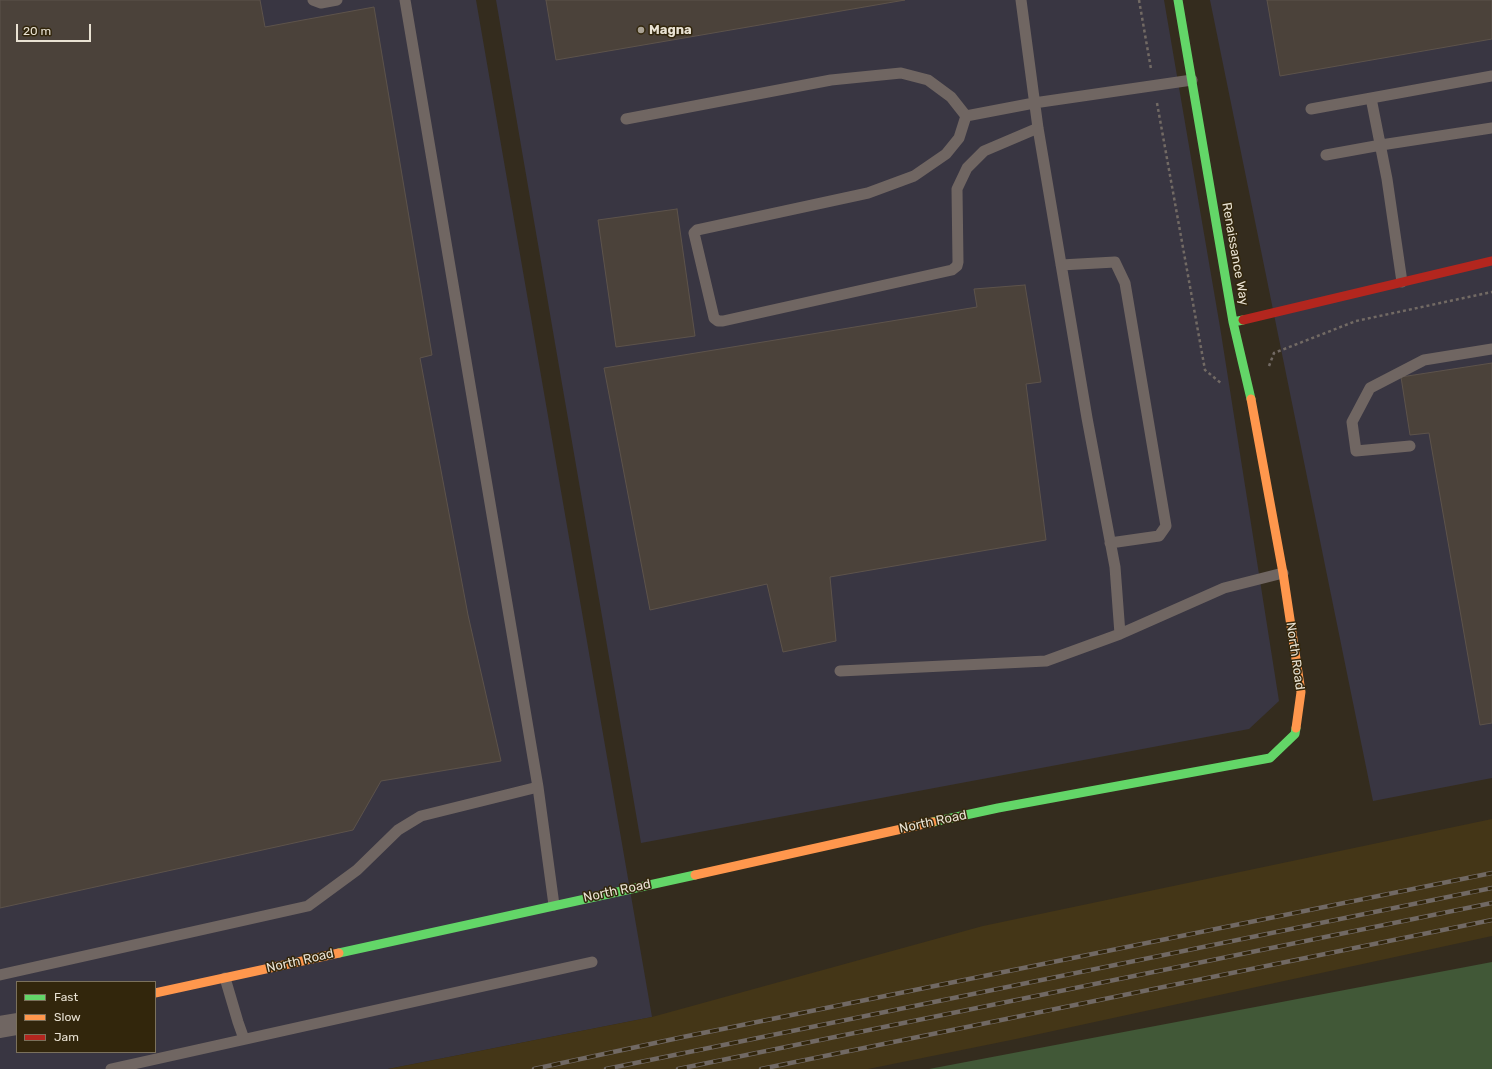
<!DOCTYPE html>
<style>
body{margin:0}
#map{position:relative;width:1492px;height:1069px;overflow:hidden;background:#342c1e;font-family:Rubik,sans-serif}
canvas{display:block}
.legend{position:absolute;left:16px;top:981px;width:140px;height:72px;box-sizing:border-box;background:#32260c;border:1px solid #7b715c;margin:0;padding:5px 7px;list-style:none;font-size:12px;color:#e9e2d3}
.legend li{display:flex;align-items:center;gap:8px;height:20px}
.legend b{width:20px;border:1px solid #7b715c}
.scale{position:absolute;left:16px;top:24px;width:75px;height:18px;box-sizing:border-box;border:2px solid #e9e2d3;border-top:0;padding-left:5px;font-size:12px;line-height:14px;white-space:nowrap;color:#e9e2d3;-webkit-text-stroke:3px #32260c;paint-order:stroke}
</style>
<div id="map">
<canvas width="1492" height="1069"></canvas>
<ul class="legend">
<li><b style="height:5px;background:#63d668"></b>Fast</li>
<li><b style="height:5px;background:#ff974d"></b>Slow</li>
<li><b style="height:5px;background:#b3261e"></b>Jam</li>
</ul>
<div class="scale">20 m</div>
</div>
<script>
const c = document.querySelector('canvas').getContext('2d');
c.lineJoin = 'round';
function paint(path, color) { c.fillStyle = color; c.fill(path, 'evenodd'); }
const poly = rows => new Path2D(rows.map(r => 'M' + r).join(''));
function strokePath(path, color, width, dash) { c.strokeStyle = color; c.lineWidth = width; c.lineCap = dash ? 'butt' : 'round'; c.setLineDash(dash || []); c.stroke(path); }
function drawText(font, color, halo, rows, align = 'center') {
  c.font = font + ' Rubik,sans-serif'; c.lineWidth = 3; c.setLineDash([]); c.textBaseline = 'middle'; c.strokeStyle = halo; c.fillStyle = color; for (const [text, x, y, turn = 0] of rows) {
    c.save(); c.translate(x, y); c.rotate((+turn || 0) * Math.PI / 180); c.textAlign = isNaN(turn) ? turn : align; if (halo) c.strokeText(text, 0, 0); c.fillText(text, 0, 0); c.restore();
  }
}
const industrial = poly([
 [0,0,476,0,652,1017,388,1069,0,1069],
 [17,982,155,982,155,1052,17,1052],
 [496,0,1164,0,1220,327,1279,701,1249,729,641,843],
 [1210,0,1492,0,1492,778,1373,801]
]);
const built = poly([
 [1492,819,1492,936,1016,1039,868,1069,388,1069,652,1017,983,926]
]);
const green = poly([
 [1492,962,1492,1069,929,1069]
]);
const building = poly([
 [0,0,260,0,265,27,374,7,432,355,420,358,468,615,501,761,381,781,353,830,0,908,0,0],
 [546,0,905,0,556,60,546,0],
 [1267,0,1492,0,1492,39,1280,76,1267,0],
 [677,209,695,336,616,347,598,220,677,209],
 [1025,285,1041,382,1026,384,1046,540,830,577,836,641,783,652,767,584,650,610,604,368,977,307,974,289,1025,285],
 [1492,363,1492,723,1480,725,1429,433,1410,435,1401,377,1492,363]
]);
const path = poly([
 [1139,0,1151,69],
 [1157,103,1205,370,1222,384],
 [1269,366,1274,353,1356,321,1492,292]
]);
const lane = poly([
 [313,0,321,3,337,0],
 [405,0,538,787,554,905],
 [1021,0,1038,128,1087,418,1115,567,1120,634],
 [1371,98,1387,179,1402,282],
 [1311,109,1492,76],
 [966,116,959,138,946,154,914,176,868,193,697,230,694,233,714,318,718,321,723,321,952,270,957,266,958,262,957,189,967,168,984,151,1038,128],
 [966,116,1034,103,1192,80],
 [626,119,831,80,901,73,928,80,951,97,966,116],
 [1326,155,1381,145,1492,128],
 [1061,265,1115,262,1125,283,1166,526,1159,536,1110,543],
 [1410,446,1356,451,1352,422,1370,388,1424,360,1492,349],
 [840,671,1046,661,1120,634,1224,588,1283,573],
 [0,975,308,906,357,870,398,830,421,816,538,787],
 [225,978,238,1022,244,1039],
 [111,1069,592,962]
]);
const street = poly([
 [0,1027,17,1024]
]);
const fast = poly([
 [1178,0,1233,322,1243,320],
 [1233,322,1251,399],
 [933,822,998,808,1270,758,1295,734,1296,728],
 [339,953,695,875]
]);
const slow = poly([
 [1251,399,1283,573,1301,692,1296,728],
 [695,875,933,822],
 [155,993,339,953]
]);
const jam = poly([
 [1243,320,1492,261]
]);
const rail = poly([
 [534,1069,683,1037,1492,873],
 [606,1069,1492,888],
 [678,1069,1492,903],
 [761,1069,1492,920]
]);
const markers = [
 [641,30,4,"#aaa294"]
];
const poiNames = [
 ["Magna",649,30]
];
const streetNames = [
 ["Renaissance Way",1235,254,80],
 ["North Road",1295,656,82],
 ["North Road",933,822,-12],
 ["North Road",617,891,-12],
 ["North Road",300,961,-13]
];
paint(industrial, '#393642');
paint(built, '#443617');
paint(green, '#415837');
paint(building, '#4b423a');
strokePath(building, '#5d534b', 1);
strokePath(path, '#726a64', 2.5, [3, 3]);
strokePath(lane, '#706662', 11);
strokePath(street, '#706662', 22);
strokePath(fast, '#63d668', 9);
strokePath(slow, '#ff974d', 9);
strokePath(jam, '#b3261e', 9);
strokePath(rail, '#716964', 4.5);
strokePath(rail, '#32260c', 3, [9]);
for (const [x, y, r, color] of markers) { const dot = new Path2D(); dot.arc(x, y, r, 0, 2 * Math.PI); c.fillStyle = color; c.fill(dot); strokePath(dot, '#32260c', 1.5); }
drawText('bold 13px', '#e9e2d3', '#32260c', poiNames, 'left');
drawText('13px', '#e9e2d3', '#32260c', streetNames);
</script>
